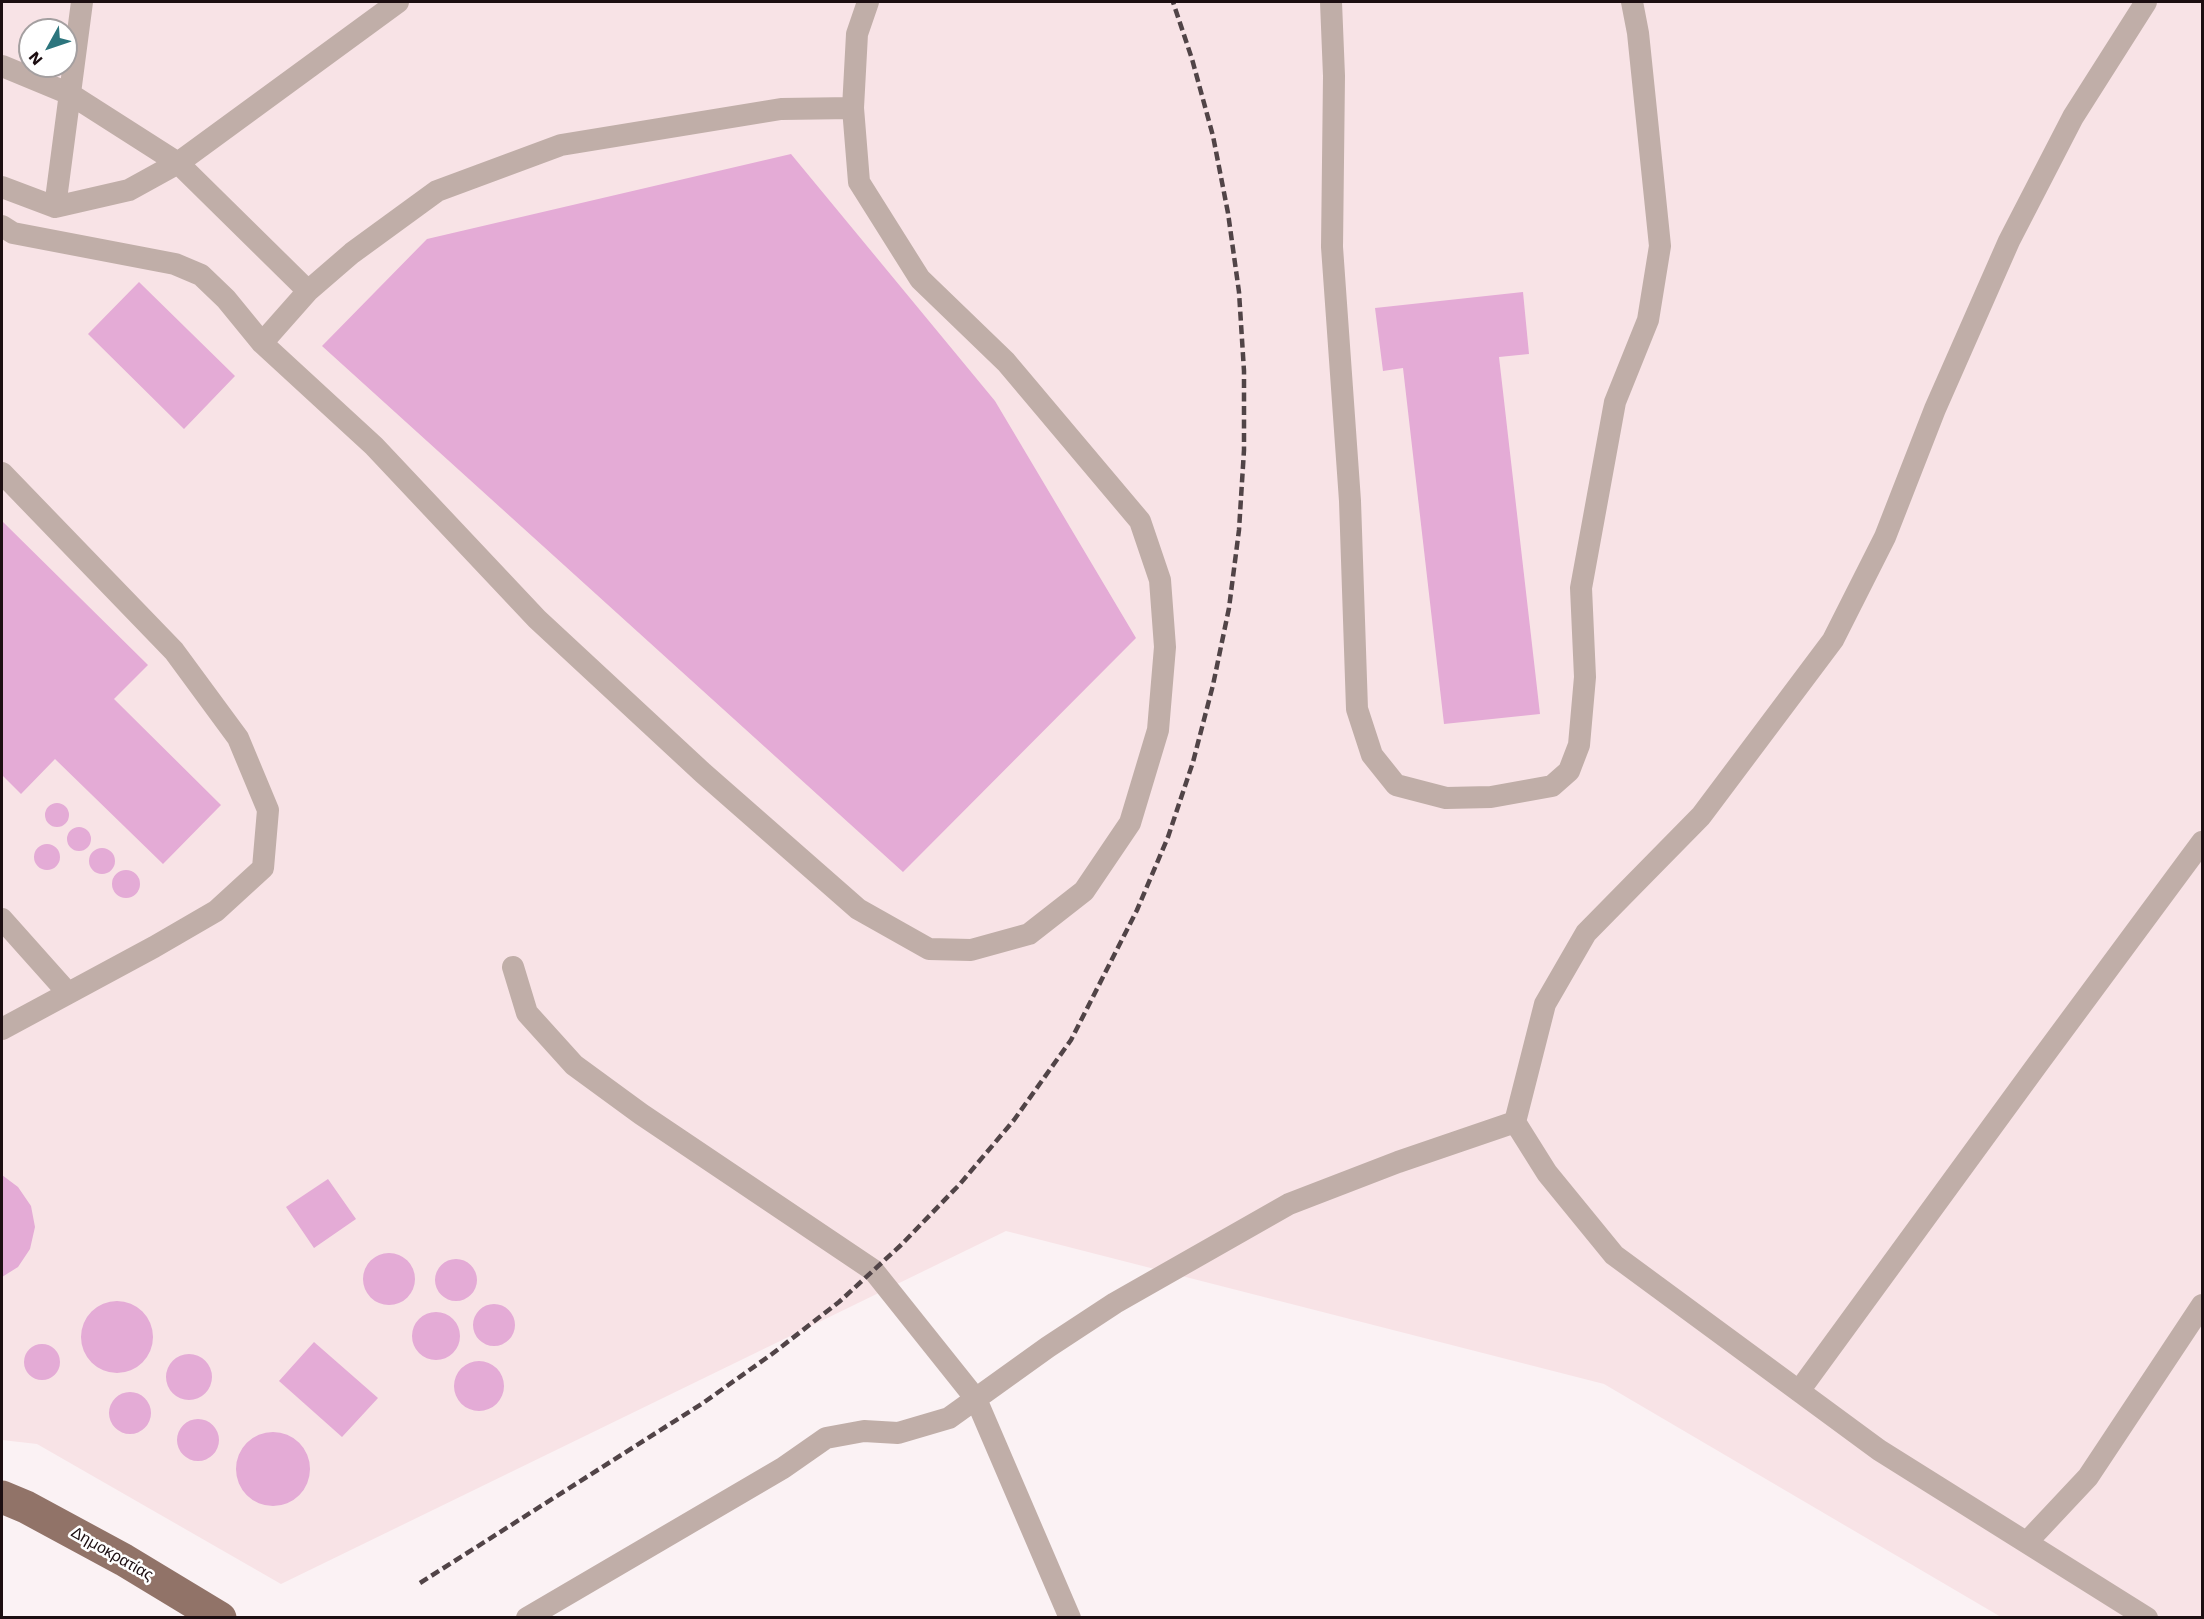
<!DOCTYPE html>
<meta charset="utf-8">
<style>
body{margin:0}
#map{position:relative;width:2204px;height:1619px;overflow:hidden;background:#fbf2f4;font-family:"Work Sans",sans-serif}
canvas{display:block}
.frame{position:absolute;inset:0;border:3px solid #1c0e11;pointer-events:none}
.north{position:absolute;left:18px;top:18px;width:60px;height:60px;box-sizing:border-box;background:#fff;border:2px solid #a49fa0;border-radius:50%;rotate:230deg;font-size:16px;font-weight:700;line-height:24px;text-align:center;color:#1c0e11}
.north::after{content:'';display:block;margin:auto;width:21px;height:27px;background:#2c757d;clip-path:polygon(50% 0,100% 100%,50% 72%,0 100%)}
</style>
<div id="map">
<canvas width="2204" height="1619"></canvas>
<div class="frame"></div>
<div class="north">N</div>
</div>
<script>
const c = document.querySelector('canvas').getContext('2d');
c.lineJoin = 'round';
function paint(path, color) { c.fillStyle = color; c.fill(path, 'evenodd'); }
const poly = rows => new Path2D(rows.map(r => 'M' + r).join(''));
function strokePath(path, color, width, dash) { c.strokeStyle = color; c.lineWidth = width; c.lineCap = dash ? 'butt' : 'round'; c.setLineDash(dash || []); c.stroke(path); }
function drawText(font, color, halo, rows, align = 'center') {
  c.font = font + ' "Work Sans",sans-serif'; c.lineWidth = 5; c.setLineDash([]); c.textBaseline = 'middle'; c.strokeStyle = halo; c.fillStyle = color; for (const [text, x, y, turn = 0] of rows) {
    c.save(); c.translate(x, y); c.rotate((+turn || 0) * Math.PI / 180); c.textAlign = isNaN(turn) ? turn : align; if (halo) c.strokeText(text, 0, 0); c.fillText(text, 0, 0); c.restore();
  }
}
const built = poly([
 [2,2,2202,2,2202,1617,2001,1617,1604,1384,1006,1231,281,1584,37,1444,2,1440],
 [30,30,66,30,66,66,30,66]
]);
const building = poly([
 [791,154,995,401,1136,638,903,872,322,346,427,239],
 [139,282,235,376,184,429,88,334],
 [1523,292,1529,354,1499,357,1540,714,1444,724,1403,368,1383,371,1375,308],
 [2,521,148,665,114,699,221,805,163,864,55,759,21,794,2,775],
 '45 815a12 12 0 1 1 24 0a12 12 0 1 1-24 0Z',
 '67 839a12 12 0 1 1 24 0a12 12 0 1 1-24 0Z',
 '34 857a13 13 0 1 1 26 0a13 13 0 1 1-26 0Z',
 '89 861a13 13 0 1 1 26 0a13 13 0 1 1-26 0Z',
 '112 884a14 14 0 1 1 28 0a14 14 0 1 1-28 0Z',
 [2,1175,18,1187,31,1206,35,1227,30,1249,18,1267,2,1277],
 [328,1179,356,1219,314,1248,286,1207],
 '363 1279a26 26 0 1 1 52 0a26 26 0 1 1-52 0Z',
 '435 1280a21 21 0 1 1 42 0a21 21 0 1 1-42 0Z',
 '81 1337a36 36 0 1 1 72 0a36 36 0 1 1-72 0Z',
 '473 1325a21 21 0 1 1 42 0a21 21 0 1 1-42 0Z',
 '412 1336a24 24 0 1 1 48 0a24 24 0 1 1-48 0Z',
 [314,1342,378,1398,342,1437,279,1381],
 '24 1362a18 18 0 1 1 36 0a18 18 0 1 1-36 0Z',
 '166 1377a23 23 0 1 1 46 0a23 23 0 1 1-46 0Z',
 '454 1386a25 25 0 1 1 50 0a25 25 0 1 1-50 0Z',
 '109 1413a21 21 0 1 1 42 0a21 21 0 1 1-42 0Z',
 '177 1440a21 21 0 1 1 42 0a21 21 0 1 1-42 0Z',
 '236 1469a37 37 0 1 1 74 0a37 37 0 1 1-74 0Z'
]);
const service = poly([
 [1331,2,1334,76,1332,247,1350,501,1357,709,1372,755,1396,785,1446,798,1491,797,1552,786,1569,771,1579,745,1585,677,1581,588,1615,402,1648,320,1660,246,1638,33,1632,2],
 [2,66,70,94,178,163,308,291],
 [2,187,55,207,129,190,178,163,398,2],
 [55,207,82,2],
 [2,226,13,233,175,264,201,275,226,299,262,343,374,446,537,619,703,773,858,909,929,949,971,950,1029,934,1084,891,1130,823,1158,730,1165,647,1160,580,1140,521,1006,362,920,279,859,182,853,108,857,34,868,2],
 [262,343,308,291,352,253,437,191,561,145,781,109,853,108],
 [2,473,174,651,238,738,268,810,263,868,216,911,154,947,2,1029],
 [2,919,68,993],
 [513,967,527,1013,574,1065,641,1114,873,1270,976,1399,1070,1618],
 [1515,1122,1545,1004,1586,933,1701,816,1833,640,1885,537,1935,409,2009,241,2073,117,2146,2],
 [1799,1391,2037,1065,2202,842],
 [2027,1542,2088,1477,2202,1305],
 [527,1618,783,1468,826,1438,864,1431,898,1433,949,1418,1048,1347,1115,1303,1289,1204,1398,1162,1515,1122,1547,1173,1614,1255,1879,1450,2147,1618]
]);
const primary = poly([
 [2,1497,26,1507,124,1560,220,1618]
]);
const rail = poly([
 [420,1583,703,1403,772,1354,839,1302,901,1245,960,1184,1014,1120,1071,1040,1137,910,1168,837,1193,762,1213,685,1229,608,1239,530,1244,450,1244,371,1239,292,1228,213,1213,136,1192,59,1173,2]
]);
const streetNames = [
 ["Δημοκρατίας",112,1554,30]
];
paint(built, '#f8e3e6');
paint(building, '#e4abd6');
strokePath(service, '#c0aea8', 22);
strokePath(primary, '#917368', 33);
strokePath(rail, '#514447', 4.5, [9, 4.5]);
drawText('16px', '#1c0e11', '#fff', streetNames);
</script>
